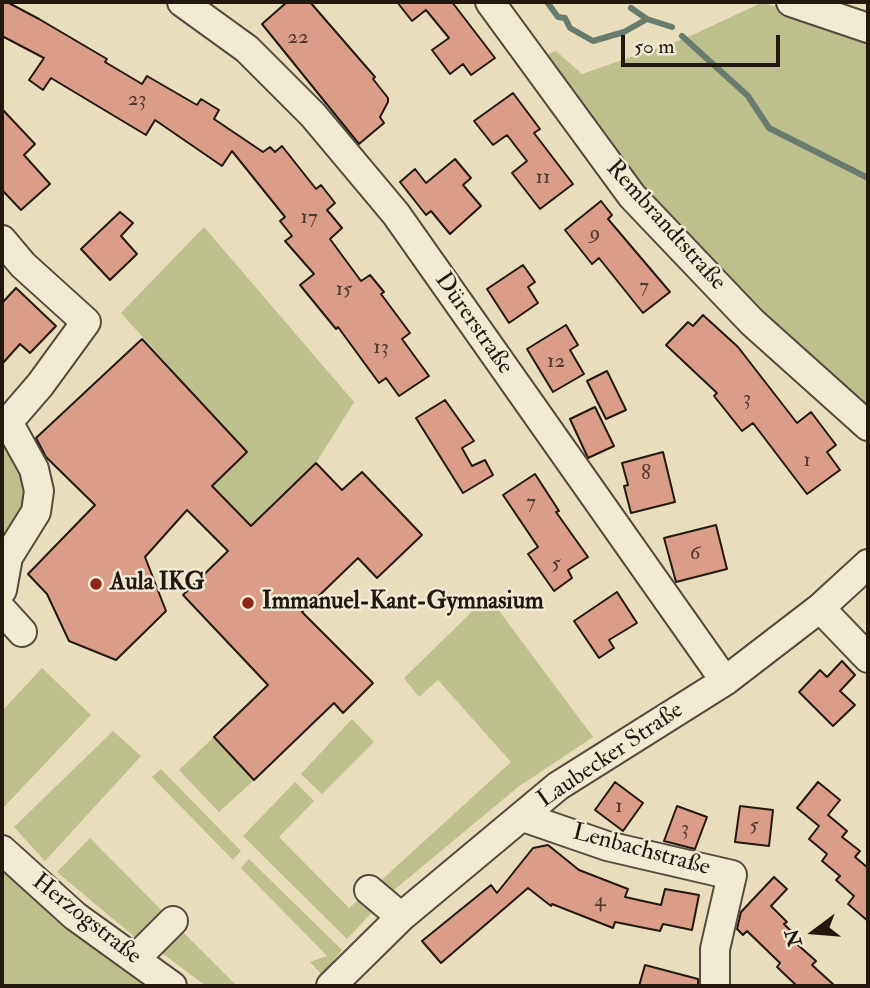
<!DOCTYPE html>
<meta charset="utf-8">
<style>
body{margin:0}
#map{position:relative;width:870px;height:988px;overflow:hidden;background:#e8debc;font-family:"IM FELL Double Pica",serif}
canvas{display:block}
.frame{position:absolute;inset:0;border:4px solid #231810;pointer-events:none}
.north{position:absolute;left:779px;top:897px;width:70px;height:70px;-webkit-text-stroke:5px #f0ead3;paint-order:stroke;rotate:254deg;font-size:19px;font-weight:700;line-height:28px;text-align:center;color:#231810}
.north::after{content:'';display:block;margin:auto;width:24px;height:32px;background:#231810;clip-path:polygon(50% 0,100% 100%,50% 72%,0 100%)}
.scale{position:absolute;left:621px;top:35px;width:159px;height:32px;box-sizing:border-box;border:4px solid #231810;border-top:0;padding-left:9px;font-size:21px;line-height:24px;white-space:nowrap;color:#231810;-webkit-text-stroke:5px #f0ead3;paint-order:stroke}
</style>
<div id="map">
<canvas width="870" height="988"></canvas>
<div class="frame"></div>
<div class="north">N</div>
<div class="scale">50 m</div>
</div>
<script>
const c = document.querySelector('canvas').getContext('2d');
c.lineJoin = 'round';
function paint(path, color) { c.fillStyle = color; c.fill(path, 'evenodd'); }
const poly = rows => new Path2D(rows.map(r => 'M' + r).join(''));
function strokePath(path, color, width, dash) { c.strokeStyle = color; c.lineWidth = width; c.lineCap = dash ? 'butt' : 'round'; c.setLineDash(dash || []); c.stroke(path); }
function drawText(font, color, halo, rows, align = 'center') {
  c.font = font + ' "IM FELL Double Pica",serif'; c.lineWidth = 5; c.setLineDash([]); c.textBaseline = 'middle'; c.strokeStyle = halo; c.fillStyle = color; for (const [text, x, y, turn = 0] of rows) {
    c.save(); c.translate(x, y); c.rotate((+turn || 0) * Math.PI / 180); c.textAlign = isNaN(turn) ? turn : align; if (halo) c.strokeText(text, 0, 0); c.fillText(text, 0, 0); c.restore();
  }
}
const green = poly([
 [761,3,868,28,868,426,752,322,533,60,556,51,582,74,686,38],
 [204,227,354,402,316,463,251,526,212,486,247,452,121,313],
 [2,429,34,471,2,588],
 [488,596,593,737,518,787,388,895,376,885,511,762,438,680,419,697,404,678],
 [42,668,91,715,2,809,2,711],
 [352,719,374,742,322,794,301,774],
 [113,731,141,756,45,861,14,827],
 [214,737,254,780,219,812,179,770],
 [161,769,241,851,233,860,152,777],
 [295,782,314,801,279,837,349,908,363,896,376,908,347,939,243,836],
 [90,838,169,918,143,944,57,872],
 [2,850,151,971,138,986,2,986],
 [249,859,342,950,322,975,310,962,327,956,241,868],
 [178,927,237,986,206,986,158,950]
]);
const stream = poly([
 [547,2,558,17,565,18,570,28,593,41,624,32,647,19,672,27],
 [631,8,647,19],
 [682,36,748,96,769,128,868,178]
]);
const building = poly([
 [2,2,7,2,39,19,107,59,105,62,142,84,147,76,197,105,201,99,219,110,214,119,263,152,270,147,275,152,282,146,316,189,321,185,335,203,327,210,342,228,330,239,361,281,370,275,384,292,381,294,410,333,402,339,429,376,399,396,386,378,379,383,338,327,336,329,300,285,314,274,285,241,292,236,280,221,285,217,232,151,222,166,155,120,146,135,51,78,43,90,29,80,44,58,2,36,2,2],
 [287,2,310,2,375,77,373,79,388,98,388,102,380,117,384,123,359,144,262,24,287,2],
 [397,2,452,2,495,58,471,75,463,64,450,74,432,50,449,38,426,10,412,21,397,2],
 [513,93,540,129,534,133,573,184,540,209,512,173,527,161,507,135,493,145,474,121,513,93],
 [2,109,35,144,24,155,50,184,21,210,2,190,2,109],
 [455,159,471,178,463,185,481,206,450,234,431,211,426,215,400,182,415,169,426,183,455,159],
 [601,201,612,215,608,219,670,292,643,313,599,258,592,264,565,230,601,201],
 [120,212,133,223,121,236,137,254,110,280,81,249,120,212],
 [523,265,535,282,528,287,538,303,509,323,487,289,523,265],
 [16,288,56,326,30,353,20,344,2,364,2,303,16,288],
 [703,315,738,347,797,423,811,412,836,445,827,452,840,470,807,494,753,423,742,431,714,396,717,393,666,345,688,322,693,326,703,315],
 [566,325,578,345,570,350,584,374,553,392,527,349,566,325],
 [142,339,247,452,212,486,251,526,316,463,342,490,362,472,422,535,377,578,358,558,302,612,373,683,343,713,334,703,254,780,214,737,268,685,183,595,228,551,187,510,145,557,166,611,116,660,69,641,47,594,28,574,95,505,46,457,36,438,142,339],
 [607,371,626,410,606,419,587,381,607,371],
 [445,400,474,441,462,448,472,466,485,460,493,475,463,493,416,418,445,400],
 [595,407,614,446,588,458,570,419,595,407],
 [663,452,675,502,631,513,624,486,628,485,622,463,663,452],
 [535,474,559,511,556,512,588,557,568,570,572,578,554,591,528,554,538,547,503,495,535,474],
 [716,525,727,569,676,582,664,538,716,525],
 [617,592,637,623,609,640,614,648,599,658,574,621,617,592],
 [842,661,855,675,840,691,855,705,833,726,799,692,820,670,827,677,842,661],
 [615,782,643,803,623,831,595,810,615,782],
 [818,782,840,800,828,815,847,831,842,837,860,851,855,857,868,868,868,921,848,904,854,896,836,880,840,876,822,861,827,854,809,839,819,826,797,808,818,782],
 [677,806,707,817,695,849,664,841,677,806],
 [740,806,773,810,769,846,735,842,740,806],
 [548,845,579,870,628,889,625,897,661,905,665,889,699,895,692,930,663,924,660,931,615,922,613,928,552,904,551,906,528,888,441,963,422,941,491,885,497,893,533,848,548,845],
 [774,877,787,889,771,906,787,922,784,924,801,941,798,945,816,961,812,965,835,986,797,986,777,967,780,963,747,931,743,935,737,929,741,912,774,877],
 [645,965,698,979,698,986,639,986,645,965]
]);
const minor = poly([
 [182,2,247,49,313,115,396,214,725,681],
 [490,2,632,196,752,322,868,426],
 [791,2,868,28],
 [2,240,23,265,86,322,40,385,8,422,34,469,39,491,36,512,8,557,2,590],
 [820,608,868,658],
 [2,610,22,632],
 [523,817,607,846,732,875,715,949,715,986],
 [2,850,75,916,172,986],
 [369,890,401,917],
 [135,959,173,921],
 [331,986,401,917,558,786,725,681,820,608,868,564]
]);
const markers = [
 [96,584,7,"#8f2418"],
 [248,603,7,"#8f2418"]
];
const numberNames = [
 ["22",298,38],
 ["23",137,100],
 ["11",543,178],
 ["17",309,218],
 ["9",595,234],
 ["7",644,287],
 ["15",344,290],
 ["13",381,348],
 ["12",556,362],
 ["3",747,399],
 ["1",807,461],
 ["8",646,474],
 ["7",531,503],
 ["6",695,554],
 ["5",556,564],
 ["1",619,807],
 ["5",754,826],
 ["3",685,829],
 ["4",600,901]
];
const streetNames = [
 ["Rembrandtstraße",665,226,48],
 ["Dürerstraße",473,324,55],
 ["Laubecker Straße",611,756,-34],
 ["Lenbachstraße",641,851,15],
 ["Herzogstraße",86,920,38]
];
const poiNames = [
 ["Aula IKG",110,584],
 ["Immanuel-Kant-Gymnasium",262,603]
];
paint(green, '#bdbf8c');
strokePath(stream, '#697a6e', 6);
paint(building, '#d99d88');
strokePath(building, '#231810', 2);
strokePath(minor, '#544a3b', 32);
strokePath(minor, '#f0ead3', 28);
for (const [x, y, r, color] of markers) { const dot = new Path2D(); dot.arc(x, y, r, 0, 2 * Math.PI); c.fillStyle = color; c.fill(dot); strokePath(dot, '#f0ead3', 2.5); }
drawText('21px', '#50392e', null, numberNames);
drawText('24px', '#231810', '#f0ead3', streetNames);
drawText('bold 24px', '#231810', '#f0ead3', poiNames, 'left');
</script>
